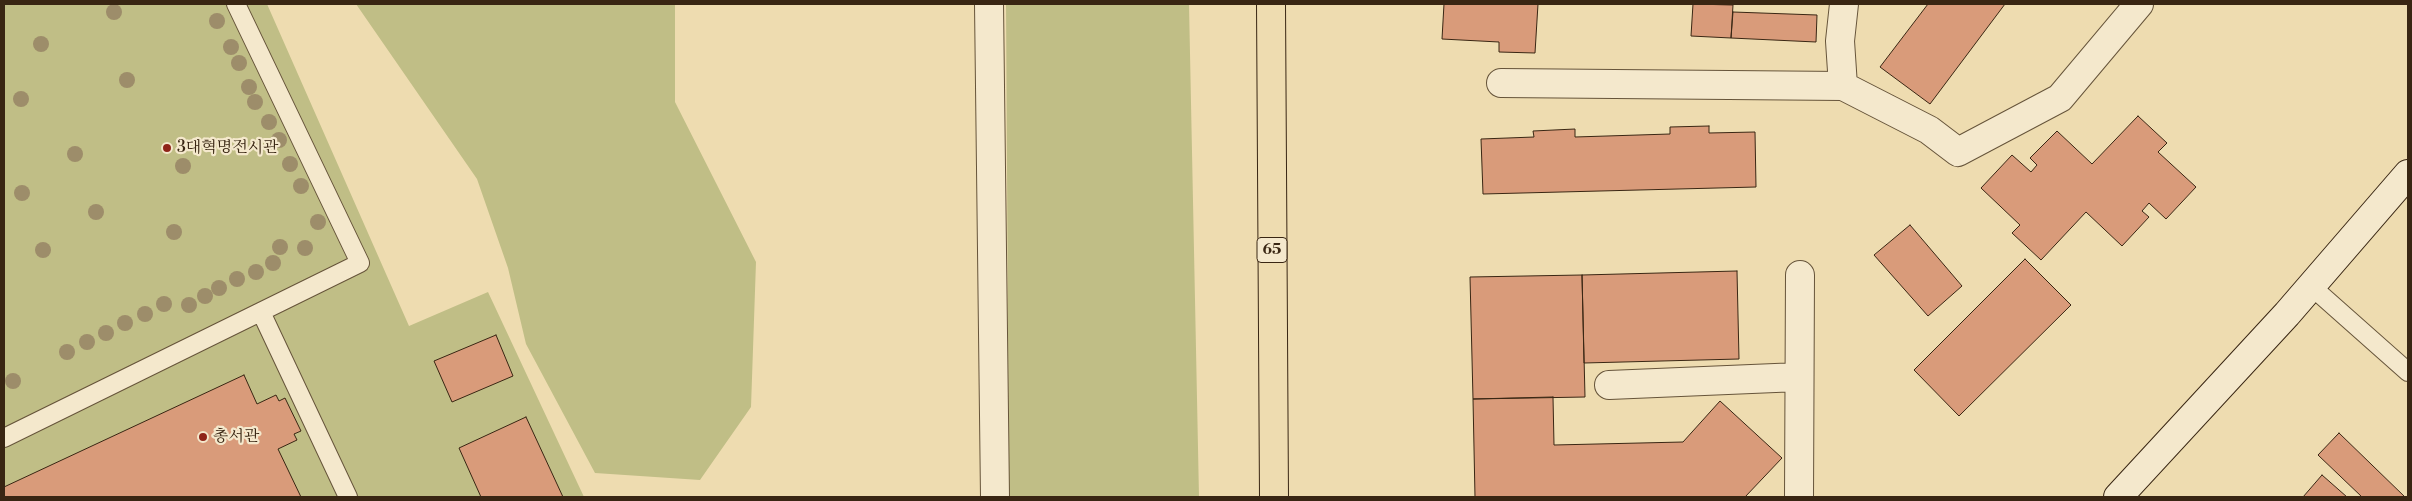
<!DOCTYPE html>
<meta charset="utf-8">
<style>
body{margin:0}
#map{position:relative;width:2412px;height:501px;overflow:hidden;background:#eedcb0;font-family:"Libre Bodoni",serif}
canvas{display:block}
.frame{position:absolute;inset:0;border:5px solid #392613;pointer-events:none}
</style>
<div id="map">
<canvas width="2412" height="501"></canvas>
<div class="frame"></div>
</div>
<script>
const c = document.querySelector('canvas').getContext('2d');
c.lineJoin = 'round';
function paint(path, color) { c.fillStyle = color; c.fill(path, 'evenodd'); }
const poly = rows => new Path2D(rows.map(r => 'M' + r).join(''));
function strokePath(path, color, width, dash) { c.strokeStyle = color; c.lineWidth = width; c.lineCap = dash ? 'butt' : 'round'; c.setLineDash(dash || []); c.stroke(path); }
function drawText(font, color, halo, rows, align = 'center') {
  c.font = font + ' "Libre Bodoni","Noto Serif KR",serif'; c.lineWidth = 4.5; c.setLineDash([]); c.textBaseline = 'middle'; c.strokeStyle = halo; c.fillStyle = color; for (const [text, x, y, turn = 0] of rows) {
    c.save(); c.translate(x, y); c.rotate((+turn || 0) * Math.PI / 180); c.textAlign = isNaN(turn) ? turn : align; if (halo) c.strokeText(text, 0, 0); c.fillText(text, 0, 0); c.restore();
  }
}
const green = poly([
 [4,4,267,4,409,326,488,292,584,497,4,497],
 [356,4,675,4,675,102,756,262,751,407,700,480,595,473,526,344,508,268,477,179],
 [1006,4,1189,4,1199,497,1009,497]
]);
const building = poly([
 [1444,4,1538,4,1535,53,1499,52,1499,42,1442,39,1444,4],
 [1693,4,1733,5,1731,38,1691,36,1693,4],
 [1928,4,2005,4,1930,104,1880,67,1928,4],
 [1733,12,1817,15,1816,42,1731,38,1733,12],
 [2138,116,2167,143,2158,152,2196,187,2166,219,2149,203,2142,211,2149,217,2122,246,2086,212,2041,260,2012,233,2020,225,1981,188,2012,155,2031,172,2037,165,2030,158,2057,131,2092,164,2138,116],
 [1709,126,1709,133,1755,132,1756,187,1483,194,1481,139,1534,137,1533,131,1575,129,1575,137,1670,134,1670,127,1709,126],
 [1910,225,1962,286,1928,316,1874,255,1910,225],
 [2025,259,2071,305,1959,416,1914,370,2025,259],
 [1737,271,1739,359,1584,363,1582,275,1737,271],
 [1582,275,1585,397,1473,399,1470,277,1582,275],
 [496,335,513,376,452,402,434,361,496,335],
 [244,375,257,404,276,395,279,401,285,398,301,431,294,434,297,440,278,449,301,497,4,497,4,487,244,375],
 [1553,397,1554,445,1683,442,1720,401,1782,458,1745,497,1475,497,1473,399,1553,397],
 [526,417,563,497,481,497,459,448,526,417],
 [2339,433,2405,497,2362,497,2318,455,2339,433],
 [2322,475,2347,497,2303,497,2322,475]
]);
const lane = poly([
 [2311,286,2408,372],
 [261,312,348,497],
 [4,438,360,263,236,4]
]);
const street = poly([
 [989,4,995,497],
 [1844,4,1840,41,1843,86,1929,130,1958,152,2060,98,2139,4],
 [1501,83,1843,86],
 [1609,385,1799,377],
 [1799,497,1800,275]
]);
const secondary = poly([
 [2118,497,2287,314,2408,174]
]);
const primary = poly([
 [1271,4,1274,497]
]);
const trees = [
 [114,12],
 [217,21],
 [41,44],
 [231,47],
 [239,63],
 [127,80],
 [249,87],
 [21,99],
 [255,102],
 [269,122],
 [279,140],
 [75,154],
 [290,164],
 [183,166],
 [301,186],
 [22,193],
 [96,212],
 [318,222],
 [174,232],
 [280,247],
 [305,248],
 [43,250],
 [273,263],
 [256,272],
 [237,279],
 [219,288],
 [205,296],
 [164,304],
 [189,305],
 [145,314],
 [125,323],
 [106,333],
 [87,342],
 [67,352],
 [13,381]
];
const markers = [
 [167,148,5,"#8f2418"],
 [203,437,5,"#8f2418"]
];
const shields = [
 [1272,250,30]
];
const shieldNames = [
 ["65",1272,250]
];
const poiNames = [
 ["3대혁명전시관",177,148],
 ["총서관",213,437]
];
paint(green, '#c0be86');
paint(building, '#d99b7a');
strokePath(building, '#392613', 1);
strokePath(lane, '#66543a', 20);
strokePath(street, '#66543a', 30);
strokePath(secondary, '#392613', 30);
strokePath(primary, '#392613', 30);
strokePath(lane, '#f4e8cc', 18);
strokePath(street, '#f4e8cc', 28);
strokePath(secondary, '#f4e8cc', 28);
strokePath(primary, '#eedcb0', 28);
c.fillStyle = '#9d8d6a';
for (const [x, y] of trees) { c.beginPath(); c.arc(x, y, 8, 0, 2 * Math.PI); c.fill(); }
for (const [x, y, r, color] of markers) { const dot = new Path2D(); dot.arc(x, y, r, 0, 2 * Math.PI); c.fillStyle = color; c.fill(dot); strokePath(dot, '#f4e8cc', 2); }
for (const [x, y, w] of shields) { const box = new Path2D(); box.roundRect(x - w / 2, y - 12.5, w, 25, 4); c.fillStyle = '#f4e8cc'; c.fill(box); strokePath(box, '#392613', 1); }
drawText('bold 15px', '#392613', null, shieldNames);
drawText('16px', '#392613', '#f4e8cc', poiNames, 'left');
</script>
